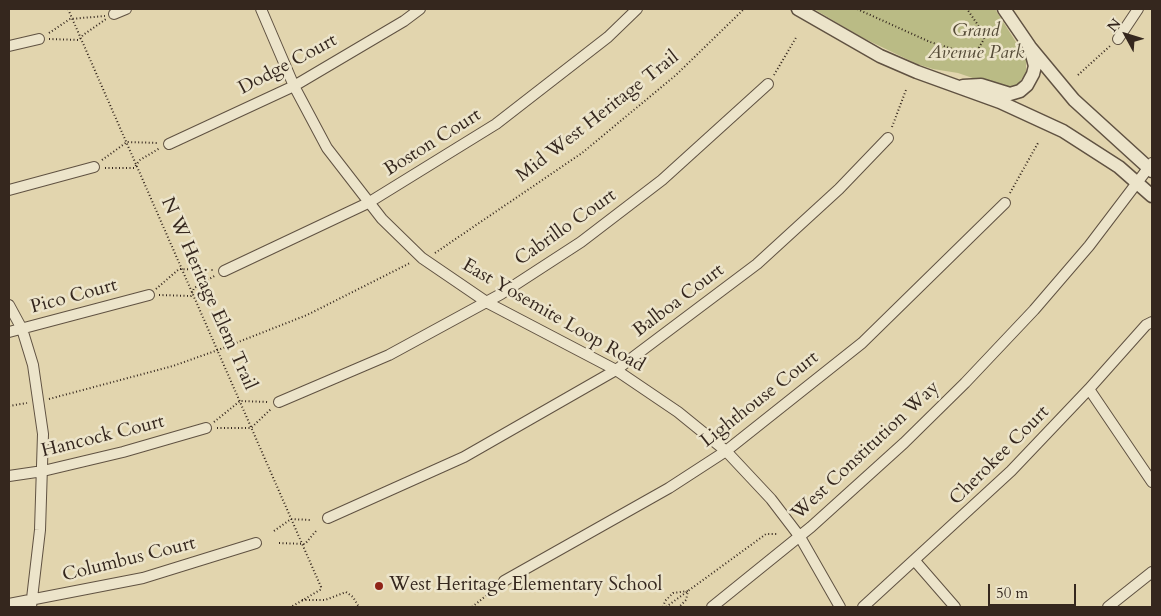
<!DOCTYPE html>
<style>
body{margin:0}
#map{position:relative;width:1161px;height:616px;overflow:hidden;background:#e2d5ae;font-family:Cardo,serif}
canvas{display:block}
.frame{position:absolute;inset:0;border:10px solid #35271e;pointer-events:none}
.north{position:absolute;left:1101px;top:10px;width:50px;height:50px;-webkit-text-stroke:4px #ece4ca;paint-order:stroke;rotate:309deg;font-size:14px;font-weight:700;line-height:20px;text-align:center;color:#35271e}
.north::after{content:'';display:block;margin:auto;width:18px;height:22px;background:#35271e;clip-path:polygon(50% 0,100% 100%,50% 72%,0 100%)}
.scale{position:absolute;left:988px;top:584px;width:88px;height:22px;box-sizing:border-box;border:2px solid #35271e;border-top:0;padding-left:6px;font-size:15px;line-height:18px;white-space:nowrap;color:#35271e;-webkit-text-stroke:4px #ece4ca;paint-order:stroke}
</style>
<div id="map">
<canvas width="1161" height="616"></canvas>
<div class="frame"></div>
<div class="north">N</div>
<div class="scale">50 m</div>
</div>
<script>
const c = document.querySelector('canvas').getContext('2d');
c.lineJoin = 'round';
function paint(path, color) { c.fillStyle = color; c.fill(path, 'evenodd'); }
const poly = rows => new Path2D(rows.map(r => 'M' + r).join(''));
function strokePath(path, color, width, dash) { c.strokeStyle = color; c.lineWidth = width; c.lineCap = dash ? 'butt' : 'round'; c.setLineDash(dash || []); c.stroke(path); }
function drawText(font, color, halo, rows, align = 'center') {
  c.font = font + ' Cardo,serif'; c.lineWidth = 5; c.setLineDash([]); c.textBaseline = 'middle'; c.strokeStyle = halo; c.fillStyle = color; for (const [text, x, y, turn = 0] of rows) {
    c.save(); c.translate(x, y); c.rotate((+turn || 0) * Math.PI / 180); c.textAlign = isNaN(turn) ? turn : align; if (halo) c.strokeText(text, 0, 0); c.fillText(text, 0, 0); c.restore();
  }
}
const green = poly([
 [814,9,995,9,1026,58,1026,73,1017,85,1002,88,958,73,933,69,917,64,861,37]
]);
const path = poly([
 [68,9,321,587,320,590,291,607],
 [857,9,930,42,970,54,977,51,984,39,982,31,967,9],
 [49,33,70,19,105,16],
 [49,39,79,40,83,35,106,19],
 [774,75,797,36],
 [1078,75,1110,46],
 [892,127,906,90],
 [102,160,127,142,159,143],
 [105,168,134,168,140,160,160,148],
 [1010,193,1038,143],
 [435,253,582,153,676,75,744,9],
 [156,289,179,269,214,270],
 [159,295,191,296,194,288,216,275],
 [49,399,173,366,218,350,307,315,410,263],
 [9,406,27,403],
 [214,422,240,401,269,402],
 [217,428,251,428,272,408],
 [274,531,291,519,310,520],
 [279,543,305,544,316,531],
 [302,600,325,600,346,592,353,597,359,607],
 [472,607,487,595],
 [663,607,665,601,673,593,688,591,686,600,679,607],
 [666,607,766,534,777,534]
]);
const minor = poly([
 [261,9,294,86,327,148,382,219,422,258,488,303,616,370,678,412,726,451,771,499,800,537,840,607],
 [114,14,126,9],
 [1118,39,1138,9],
 [9,46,39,39],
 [169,144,294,86,404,21,420,9],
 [9,190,94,167],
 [224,271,368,203,496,124,608,37,637,9],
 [9,305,22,329,33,365,43,434,40,530,31,607],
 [9,332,149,295],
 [1089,389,1152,482],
 [279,402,389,355,501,294,581,242,662,180,768,84],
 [9,476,43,471,123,452,206,428],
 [328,518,464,457,616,370,757,264,839,189,888,138],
 [915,561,955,607],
 [504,581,669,488,726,451,862,343,1005,203],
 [9,604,143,578,256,543],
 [712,607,811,527,904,443,965,383,1034,310,1089,246,1152,163],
 [863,607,1011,471,1089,389,1146,325,1152,322],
 [1108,607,1152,572]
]);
const tertiary = poly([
 [798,9,880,56,917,72,1000,102,1063,131,1119,167,1152,196],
 [1004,9,1030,47,1074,100,1152,171],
 [963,86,981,85,1010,94,1020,91,1027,85,1033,74,1035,66,1031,51]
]);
const markers = [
 [379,586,5,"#8f2418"]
];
const parkNames = [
 ["Grand",976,32],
 ["Avenue Park",976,54]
];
const streetNames = [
 ["Dodge Court",288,65,-28],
 ["Mid West Heritage Trail",598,117,-38],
 ["Boston Court",433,143,-32],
 ["Cabrillo Court",566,228,-35],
 ["N W Heritage Elem Trail",208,294,66],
 ["Pico Court",74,297,-15],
 ["Balboa Court",679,301,-37],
 ["East Yosemite Loop Road",553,316,30],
 ["Lighthouse Court",760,400,-38],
 ["Hancock Court",103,437,-14],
 ["West Constitution Way",866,451,-43],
 ["Cherokee Court",1000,456,-45],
 ["Columbus Court",129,560,-14]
];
const poiNames = [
 ["West Heritage Elementary School",389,586]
];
paint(green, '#babb85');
strokePath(minor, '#605242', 12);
strokePath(tertiary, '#605242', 15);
strokePath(path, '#35271e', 2, [1, 2.5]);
strokePath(minor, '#ece4ca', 10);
strokePath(tertiary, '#ece4ca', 12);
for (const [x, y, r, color] of markers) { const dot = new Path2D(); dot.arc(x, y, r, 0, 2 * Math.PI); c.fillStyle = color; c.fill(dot); strokePath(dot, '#ece4ca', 2); }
drawText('italic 19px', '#564c38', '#ece4ca', parkNames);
drawText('19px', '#35271e', '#ece4ca', streetNames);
drawText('19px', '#35271e', '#ece4ca', poiNames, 'left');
</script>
